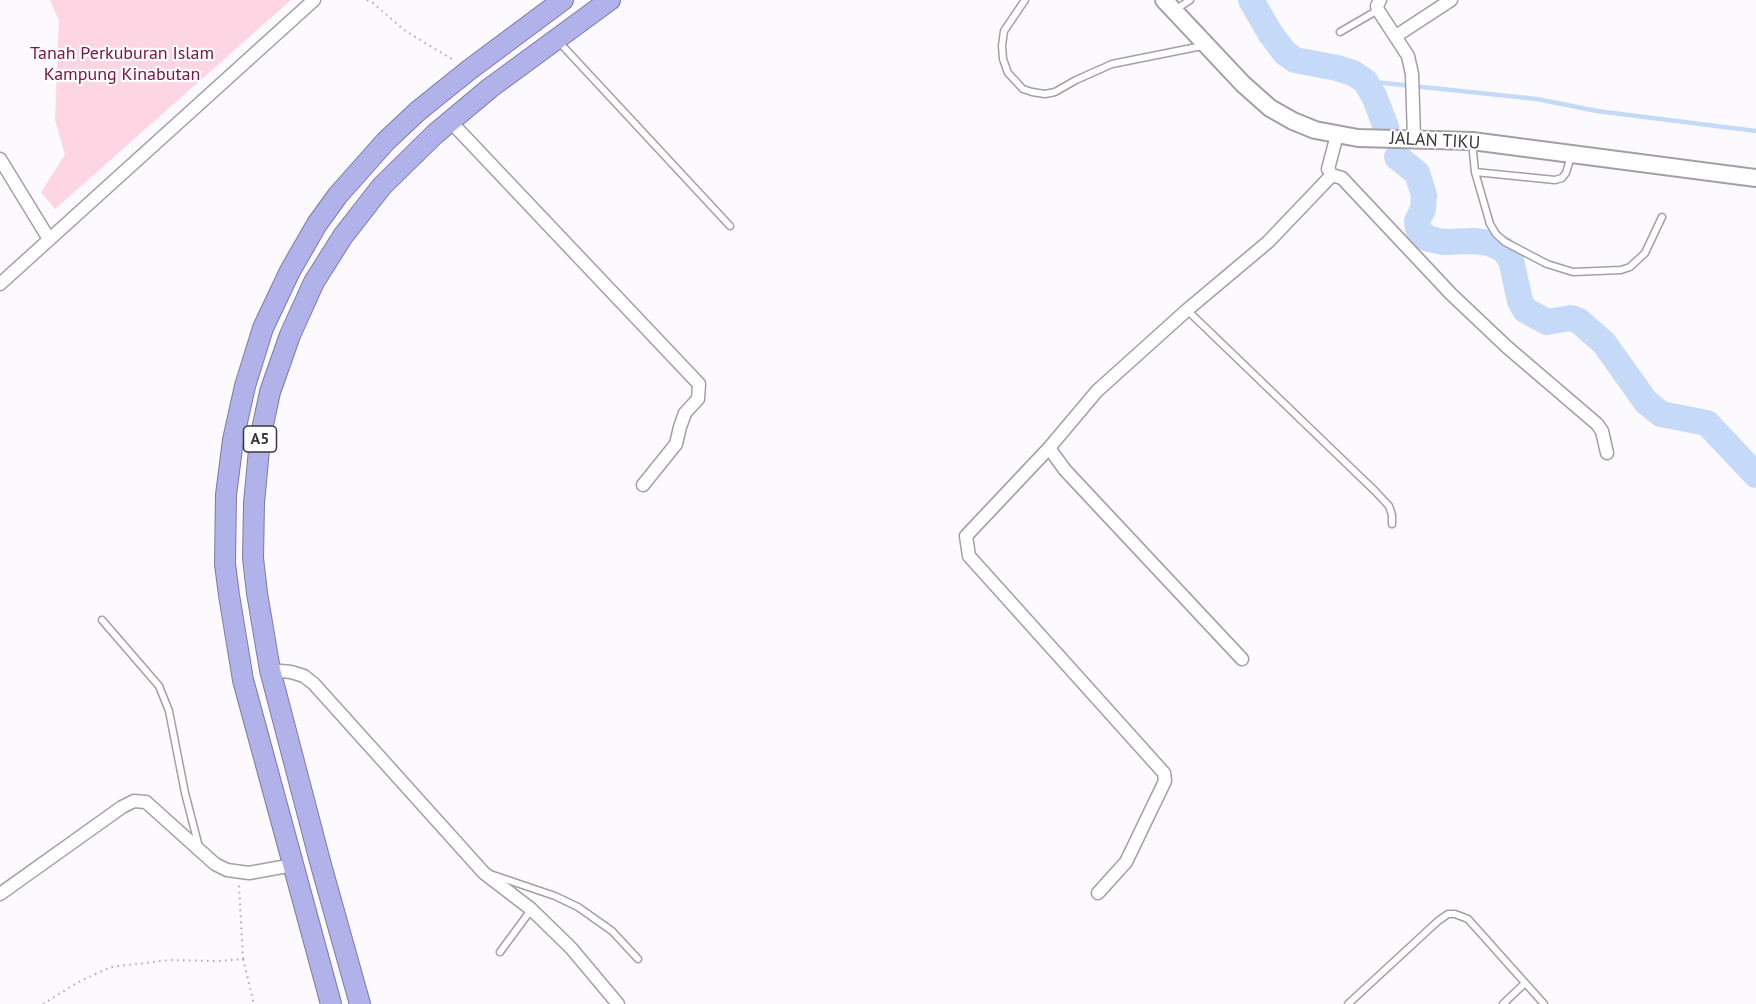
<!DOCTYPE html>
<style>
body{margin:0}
canvas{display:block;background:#fcfaff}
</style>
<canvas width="1756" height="1004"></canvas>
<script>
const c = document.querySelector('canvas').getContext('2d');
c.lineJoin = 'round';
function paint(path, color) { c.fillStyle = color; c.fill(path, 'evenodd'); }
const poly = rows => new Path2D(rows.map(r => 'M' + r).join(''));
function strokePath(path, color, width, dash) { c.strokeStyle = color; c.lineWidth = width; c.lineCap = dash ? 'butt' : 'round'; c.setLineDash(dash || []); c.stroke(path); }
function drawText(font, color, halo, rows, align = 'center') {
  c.font = font + ' "PT Sans",sans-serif'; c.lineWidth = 4.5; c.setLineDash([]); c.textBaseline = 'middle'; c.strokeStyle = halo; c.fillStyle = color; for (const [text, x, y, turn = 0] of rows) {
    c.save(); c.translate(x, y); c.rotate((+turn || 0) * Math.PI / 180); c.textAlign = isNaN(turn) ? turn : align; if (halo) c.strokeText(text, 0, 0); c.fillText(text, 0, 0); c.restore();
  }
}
const green = poly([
 [50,0,291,0,55,209,41,192,65,155,55,120,59,21]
]);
const stream = poly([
 [1365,81,1537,99,1597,111,1756,131]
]);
const river = poly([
 [1251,0,1270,33,1285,53,1295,60,1337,68,1353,73,1365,81,1374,96,1386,127],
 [1397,157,1417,173,1424,195,1423,209,1417,221,1418,229,1426,238,1443,242,1474,241,1489,243,1503,249,1511,260,1520,301,1525,310,1547,322,1571,318,1579,321,1604,343,1646,402,1661,414,1707,423,1756,475]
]);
const path = poly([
 [367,0,373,3,404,30,455,61],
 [243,959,254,1004],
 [43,1004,80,981,111,967,170,960,219,961,243,959,239,884]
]);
const service = poly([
 [1025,0,1004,31,1002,46,1003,59,1008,73,1023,89,1032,92,1045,94,1055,92,1076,80,1112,64,1202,46],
 [1175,10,1190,0],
 [1340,32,1378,10],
 [559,42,730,226],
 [1472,142,1475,172,1490,224,1496,234,1505,242,1547,264,1573,272,1621,270,1630,267,1645,253,1662,217],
 [1475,172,1555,180,1562,178,1566,173,1571,156],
 [1187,310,1375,491,1389,506,1392,515,1392,524],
 [102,620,159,686,169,711,185,793,199,847],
 [493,875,555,896,578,907,612,931,638,959],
 [500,952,531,910],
 [1348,1004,1438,921,1448,914,1455,914,1468,919,1544,1004],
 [1503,1004,1525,983]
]);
const minor = poly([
 [1380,0,1377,6,1378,10,1408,56,1412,74,1414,138],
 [1396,36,1451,0],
 [450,121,699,384,698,399,685,413,680,427,676,444,643,485],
 [1337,135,1328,169,1332,175,1342,178,1451,294,1507,347,1597,424,1602,431,1607,453],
 [0,159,49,239],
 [0,284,314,0],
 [1049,448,1065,470,1242,659],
 [270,670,291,672,304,676,314,684,484,873,531,909,571,948,618,1004],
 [1098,893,1126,862,1165,781,1164,773,969,556,966,536,1049,448,1097,391,1187,310,1268,242,1332,175],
 [0,894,122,807,134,801,146,802,215,864,227,870,249,873,293,865]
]);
const secondary = poly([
 [1164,0,1243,84,1270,108,1293,121,1315,130,1358,138,1472,141,1756,178]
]);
const trunk = poly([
 [331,1004,243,680,229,595,225,564,226,495,233,440,245,386,263,328,290,271,317,224,338,195,386,141,418,111,469,70,563,0],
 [360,1004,321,865,270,670,257,593,253,558,254,503,260,439,270,392,290,335,314,282,343,236,382,186,435,134,490,88,610,0]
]);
const shields = [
 [260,439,33]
];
const shieldNames = [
 ["A5",260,439]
];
const parkNames = [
 ["Tanah Perkuburan Islam",122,54],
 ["Kampung Kinabutan",122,75]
];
const streetNames = [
 ["JALAN TIKU",1435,141,3]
];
paint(green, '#fed5e2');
strokePath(stream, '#c5daf8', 4.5);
strokePath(river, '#c5daf8', 26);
strokePath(service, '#a29fa5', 9);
strokePath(minor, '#a29fa5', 15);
strokePath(secondary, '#a29fa5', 20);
strokePath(trunk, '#7b7baa', 22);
strokePath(path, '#aaa8ac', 2, [1.5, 4.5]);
strokePath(service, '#fff', 6);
strokePath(minor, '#fff', 12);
strokePath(secondary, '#fff', 16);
strokePath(trunk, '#b2b2eb', 20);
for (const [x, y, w] of shields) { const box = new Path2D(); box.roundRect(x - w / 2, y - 13, w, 26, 4.5); c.fillStyle = '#fff'; c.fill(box); strokePath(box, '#3a383b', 1.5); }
drawText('bold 16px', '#3a383b', null, shieldNames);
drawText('18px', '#821349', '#fff', parkNames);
drawText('18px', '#3a383b', '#fff', streetNames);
</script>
